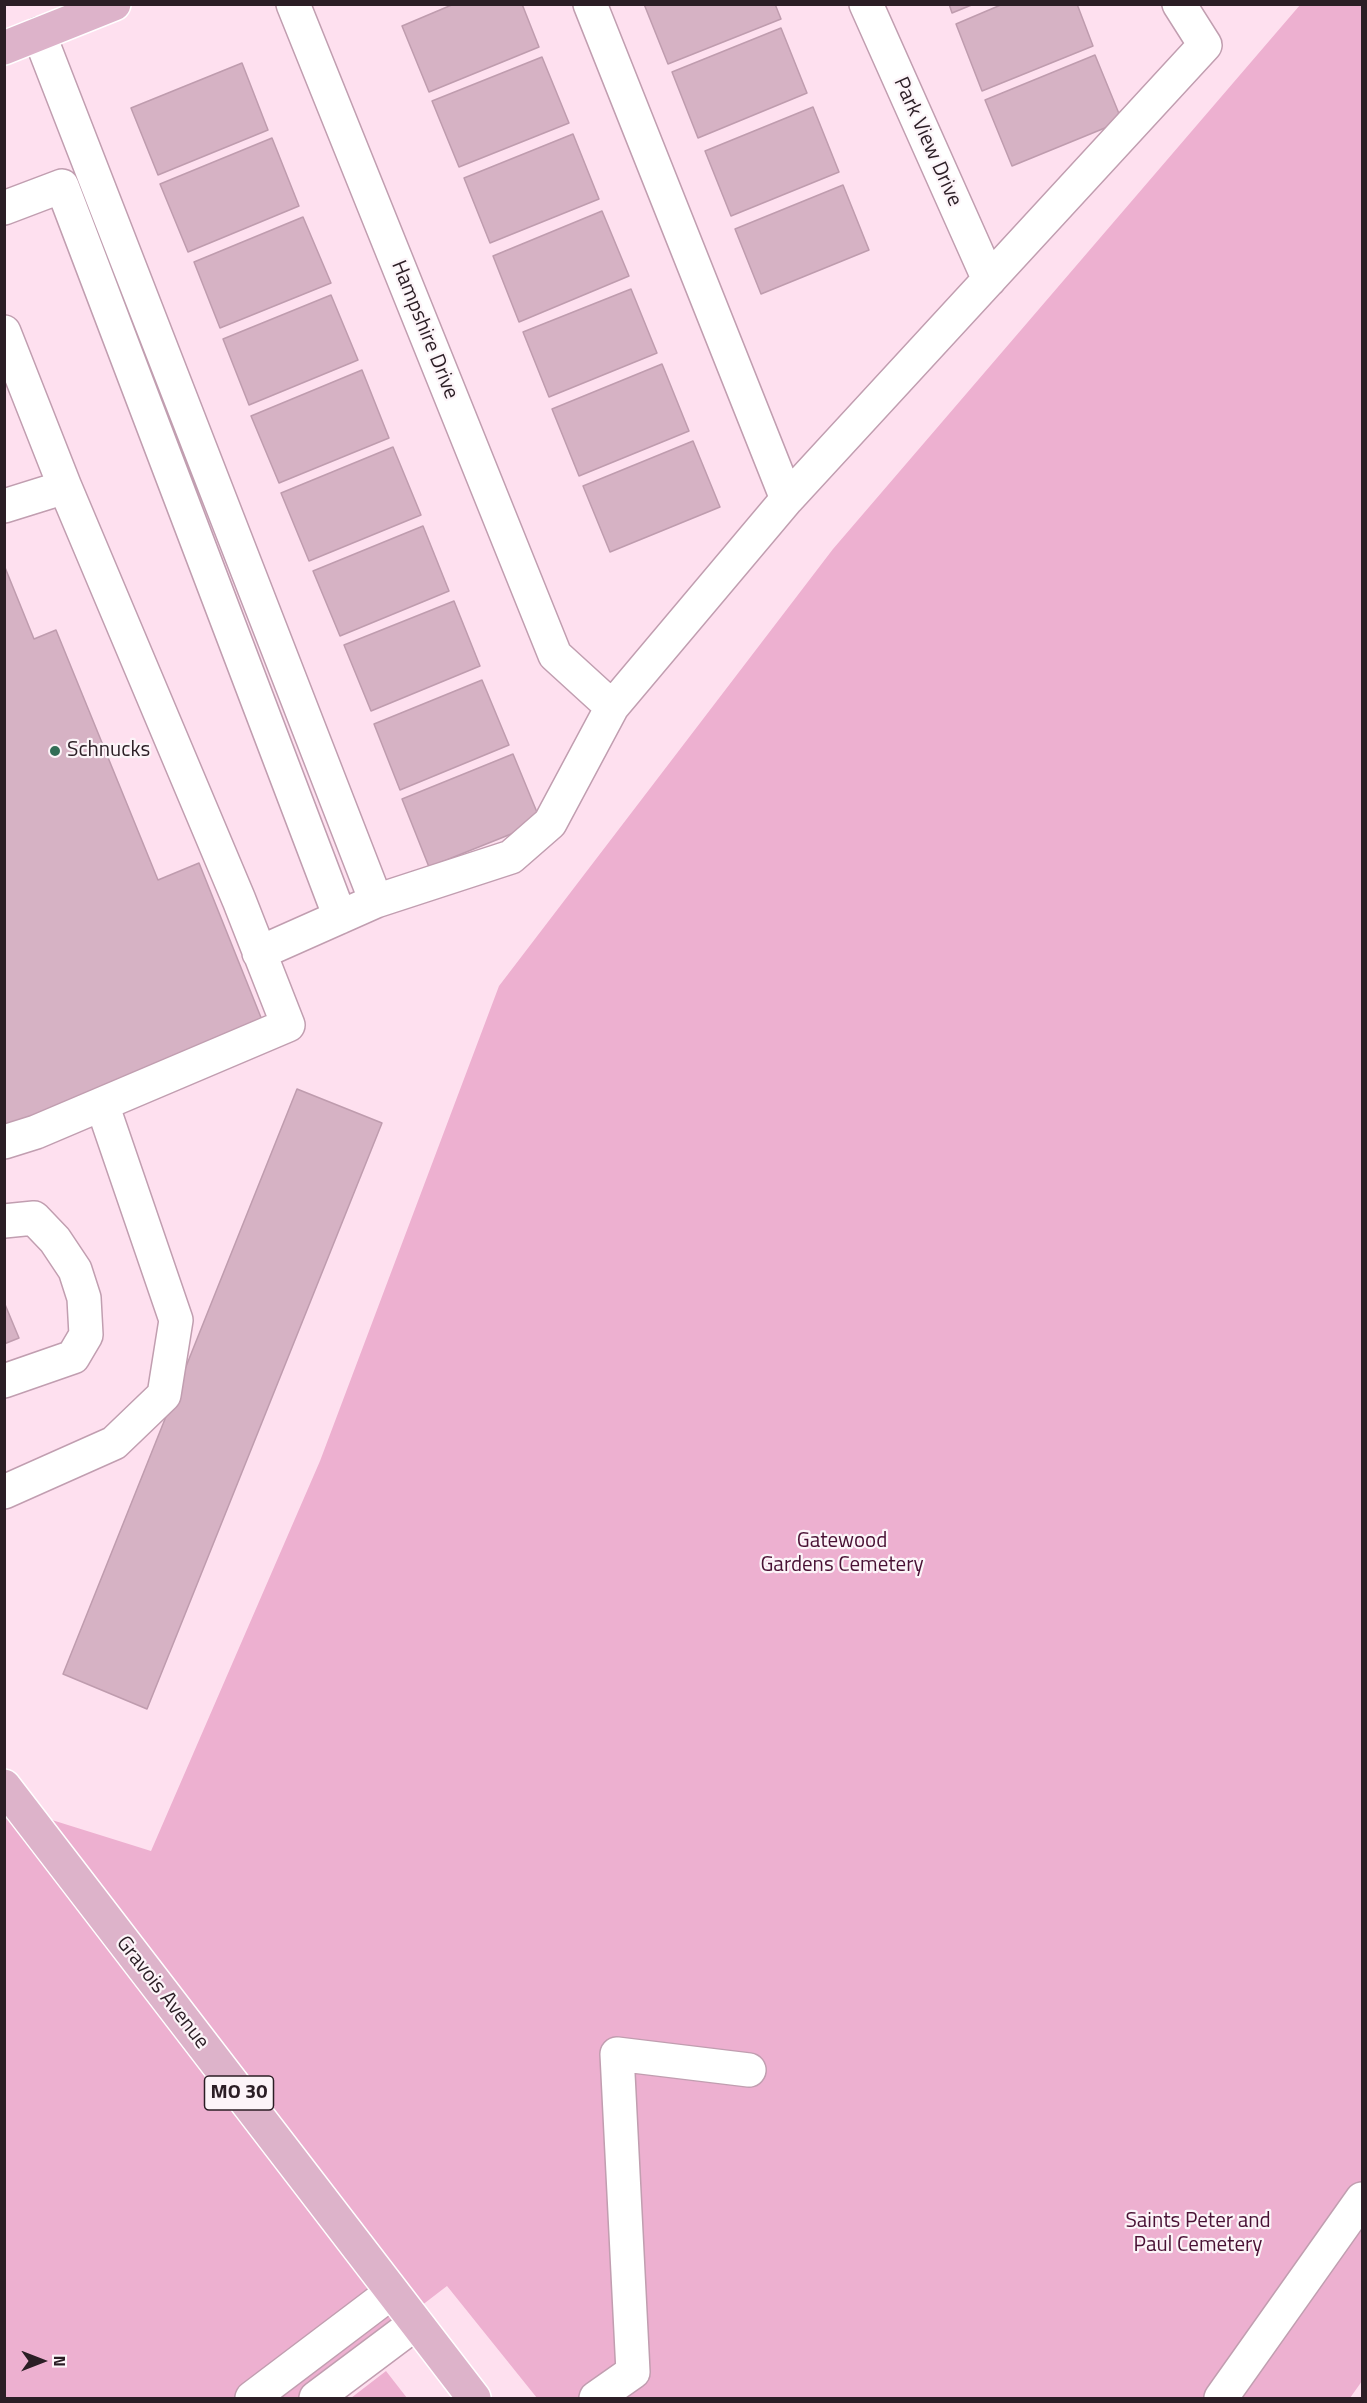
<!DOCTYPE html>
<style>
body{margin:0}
#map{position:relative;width:1367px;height:2403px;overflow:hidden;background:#fee0ef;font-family:"Titillium Web",sans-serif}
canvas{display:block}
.frame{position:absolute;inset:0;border:6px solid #2b1e25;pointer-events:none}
.north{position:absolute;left:12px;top:2331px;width:60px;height:60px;-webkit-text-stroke:4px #fcf4f8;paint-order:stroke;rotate:90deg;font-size:16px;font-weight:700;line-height:24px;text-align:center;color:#2b1e25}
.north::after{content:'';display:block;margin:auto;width:21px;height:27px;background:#2b1e25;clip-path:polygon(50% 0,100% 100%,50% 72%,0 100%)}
</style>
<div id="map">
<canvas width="1367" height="2403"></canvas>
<div class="frame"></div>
<div class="north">N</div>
</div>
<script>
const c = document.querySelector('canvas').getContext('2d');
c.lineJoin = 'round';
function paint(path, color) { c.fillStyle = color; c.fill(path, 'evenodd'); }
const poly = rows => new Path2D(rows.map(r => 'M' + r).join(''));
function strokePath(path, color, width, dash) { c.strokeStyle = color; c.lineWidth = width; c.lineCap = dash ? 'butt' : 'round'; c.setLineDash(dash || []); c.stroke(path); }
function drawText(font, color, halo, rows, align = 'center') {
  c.font = font + ' "Titillium Web",sans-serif'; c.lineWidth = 4.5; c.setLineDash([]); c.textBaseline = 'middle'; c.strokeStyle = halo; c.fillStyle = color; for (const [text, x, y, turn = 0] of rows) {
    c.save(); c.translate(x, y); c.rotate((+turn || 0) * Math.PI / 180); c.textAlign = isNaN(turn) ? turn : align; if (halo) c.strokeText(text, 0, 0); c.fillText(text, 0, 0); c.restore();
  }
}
const green = poly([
 [1300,5,1362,5,1362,2381,1350,2398,537,2398,447,2286,301,2398,5,2398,4,1805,151,1851,320,1461,499,986,833,549],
 [386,2371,407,2398,351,2398]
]);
const building = poly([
 [454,4,522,4,539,47,429,92,402,26,454,4],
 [644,4,775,4,781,19,668,64,644,4],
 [949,4,974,4,952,13,949,4],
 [1003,4,1077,4,1093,46,982,91,956,24,1003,4],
 [781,28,807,93,698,138,672,72,781,28],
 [1095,55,1122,121,1012,166,985,100,1095,55],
 [542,57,569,123,459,167,432,101,542,57],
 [242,63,268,130,158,175,131,108,242,63],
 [813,107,839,172,731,216,705,151,813,107],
 [573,134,599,199,490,243,464,178,573,134],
 [272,138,299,206,188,252,160,184,272,138],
 [843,185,869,250,761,294,735,229,843,185],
 [602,211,629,276,519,322,493,256,602,211],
 [303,217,331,283,220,328,194,262,303,217],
 [631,289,657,353,549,397,523,332,631,289],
 [331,295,358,360,249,405,223,339,331,295],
 [662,364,689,431,579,476,552,409,662,364],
 [362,370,389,438,279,483,251,416,362,370],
 [693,441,720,507,610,552,583,486,693,441],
 [393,447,421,515,309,561,281,493,393,447],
 [423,526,449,591,340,636,313,571,423,526],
 [4,565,34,639,56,630,158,880,199,863,264,1025,4,1131,4,565],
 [454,601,480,666,371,711,344,645,454,601],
 [482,680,509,745,400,790,374,724,482,680],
 [513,754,541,822,429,867,402,799,513,754],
 [297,1089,382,1123,147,1709,63,1674,297,1089],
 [4,1302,19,1338,4,1344,4,1302]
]);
const minor = poly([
 [293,4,555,655,612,707],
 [590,4,787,499],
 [866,4,989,280],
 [39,34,376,901],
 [4,208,62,186,340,917],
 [4,332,65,487],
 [4,506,65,487,239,900,288,1025,36,1132,4,1142],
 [259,953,376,901,511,857,550,823,612,707,787,499,1205,45,1179,4],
 [4,1221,34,1218,55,1240,75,1270,84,1298,86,1335,73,1357,4,1381],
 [4,1492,114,1443,164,1395,176,1320,102,1104],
 [252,2398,392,2292],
 [316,2398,416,2323],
 [596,2398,633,2372,617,2054,749,2070],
 [1221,2398,1362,2199]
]);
const major = poly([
 [4,48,114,4],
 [4,1786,474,2398]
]);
const markers = [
 [55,751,6,"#326d56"]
];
const shields = [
 [239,2093,69]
];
const shieldNames = [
 ["MO 30",239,2093]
];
const streetNames = [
 ["Park View Drive",927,142,66],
 ["Hampshire Drive",424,330,68],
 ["Gravois Avenue",162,1993,52]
];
const poiNames = [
 ["Schnucks",67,751]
];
const parkNames = [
 ["Gatewood",842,1542],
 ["Gardens Cemetery",842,1566],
 ["Saints Peter and",1198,2222],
 ["Paul Cemetery",1198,2246]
];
paint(green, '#edb0d0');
paint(building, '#d6b2c4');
strokePath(building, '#bf9cae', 1.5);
strokePath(minor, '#c19eb0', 36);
strokePath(major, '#fff', 36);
strokePath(minor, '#fff', 33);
strokePath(major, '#ddb3ca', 33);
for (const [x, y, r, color] of markers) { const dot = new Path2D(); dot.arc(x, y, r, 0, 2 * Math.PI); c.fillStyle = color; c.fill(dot); strokePath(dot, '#fcf4f8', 2); }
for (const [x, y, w] of shields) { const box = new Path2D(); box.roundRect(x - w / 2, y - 17, w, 34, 4.5); c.fillStyle = '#fcf4f8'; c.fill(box); strokePath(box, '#2b1e25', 1.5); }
drawText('bold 20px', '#2b1e25', null, shieldNames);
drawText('21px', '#2b1e25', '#fcf4f8', streetNames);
drawText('21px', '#2b1e25', '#fcf4f8', poiNames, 'left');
drawText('21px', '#491134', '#fcf4f8', parkNames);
</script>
